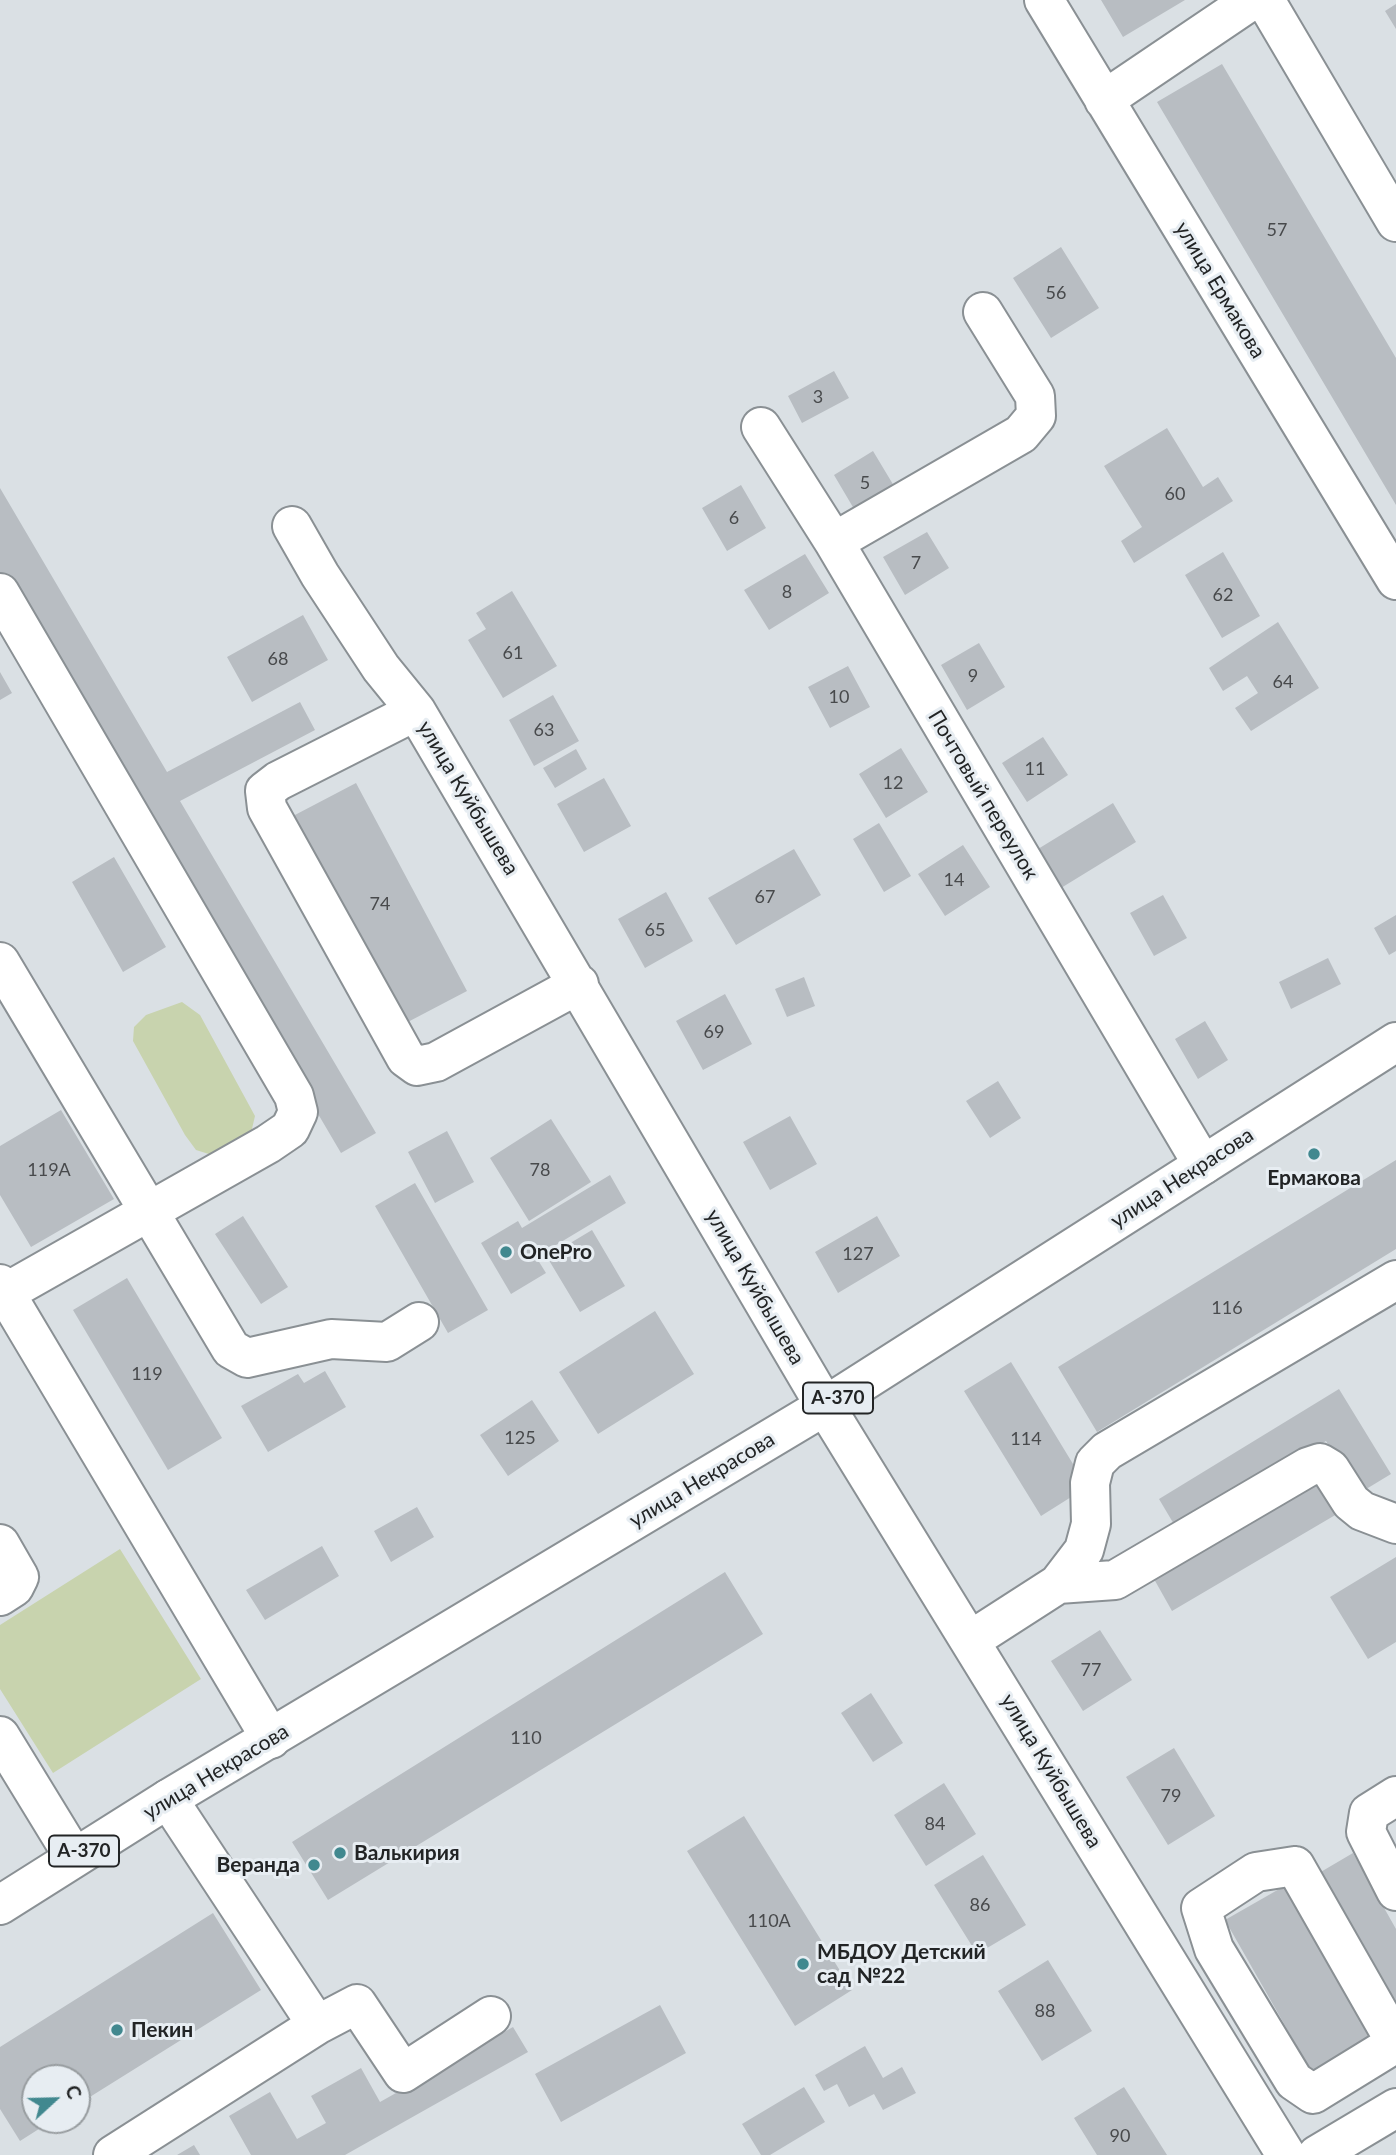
<!DOCTYPE html>
<meta charset="utf-8">
<style>
body{margin:0}
#map{position:relative;width:1396px;height:2155px;overflow:hidden;background:#dae0e4;font-family:Lato,sans-serif}
canvas{display:block}
.north{position:absolute;left:21px;top:2064px;width:70px;height:70px;box-sizing:border-box;background:#e7edf2;border:2px solid #989da0;border-radius:50%;rotate:68deg;font-size:19px;font-weight:700;line-height:28px;text-align:center;color:#222425}
.north::after{content:'';display:block;margin:auto;width:24px;height:32px;background:#41888f;clip-path:polygon(50% 0,100% 100%,50% 72%,0 100%)}
</style>
<div id="map">
<canvas width="1396" height="2155"></canvas>
<div class="north">С</div>
</div>
<script>
const c = document.querySelector('canvas').getContext('2d');
c.lineJoin = 'round';
function paint(path, color) { c.fillStyle = color; c.fill(path, 'evenodd'); }
const poly = rows => new Path2D(rows.map(r => 'M' + r).join(''));
function strokePath(path, color, width, dash) { c.strokeStyle = color; c.lineWidth = width; c.lineCap = dash ? 'butt' : 'round'; c.setLineDash(dash || []); c.stroke(path); }
function drawText(font, color, halo, rows, align = 'center') {
  c.font = font + ' Lato,sans-serif'; c.lineWidth = 6; c.setLineDash([]); c.textBaseline = 'middle'; c.strokeStyle = halo; c.fillStyle = color; for (const [text, x, y, turn = 0] of rows) {
    c.save(); c.translate(x, y); c.rotate((+turn || 0) * Math.PI / 180); c.textAlign = isNaN(turn) ? turn : align; if (halo) c.strokeText(text, 0, 0); c.fillText(text, 0, 0); c.restore();
  }
}
const green = poly([
 [182,1002,200,1015,255,1116,251,1133,212,1155,196,1150,185,1135,133,1041,134,1027,146,1015],
 [120,1549,201,1679,53,1773,0,1689,0,1625]
]);
const building = poly([
 [1101,0,1185,0,1123,37],
 [1396,4,1396,29,1385,11],
 [1222,64,1396,358,1396,505,1157,102],
 [1061,247,1099,308,1051,338,1013,278],
 [834,371,849,398,802,423,788,396],
 [1167,428,1203,487,1218,477,1233,501,1134,563,1121,541,1142,527,1104,466],
 [873,451,897,491,857,514,834,475],
 [741,485,766,528,727,551,702,508],
 [0,488,167,772,300,702,315,730,180,801,376,1133,341,1153,0,573],
 [927,532,949,568,905,595,883,557],
 [1223,552,1260,616,1222,638,1185,575],
 [805,554,829,593,769,630,744,590],
 [512,591,557,666,503,698,468,640,486,629,476,613],
 [303,615,328,660,252,702,227,657],
 [1278,622,1319,688,1251,731,1235,708,1258,693,1247,676,1223,691,1209,668],
 [979,643,1005,687,967,710,941,665],
 [848,666,870,707,830,728,808,687],
 [0,672,12,693,0,700],
 [553,695,579,741,534,766,509,720],
 [1043,737,1068,775,1027,802,1002,763],
 [901,748,928,792,886,818,859,774],
 [576,749,587,769,555,788,543,768],
 [604,778,631,826,584,852,557,804],
 [356,783,467,991,404,1024,293,816],
 [1113,803,1136,842,1061,888,1038,849],
 [879,823,911,876,884,892,853,839],
 [963,845,990,887,945,916,918,874],
 [794,849,821,895,736,945,708,898],
 [114,857,166,947,123,972,72,882],
 [666,892,693,941,645,968,618,919],
 [1163,895,1187,938,1154,956,1130,913],
 [1396,915,1396,951,1389,955,1374,928],
 [1328,958,1341,984,1291,1009,1279,982],
 [804,977,815,1006,787,1017,775,989],
 [725,994,752,1044,703,1070,676,1021],
 [1205,1021,1228,1060,1198,1079,1175,1039],
 [998,1081,1021,1118,990,1138,966,1101],
 [61,1110,114,1199,31,1247,0,1195,0,1146],
 [790,1116,817,1164,770,1190,743,1142],
 [551,1119,591,1182,529,1221,490,1158],
 [447,1131,474,1182,435,1203,408,1152],
 [1396,1160,1396,1249,1097,1432,1058,1367],
 [610,1175,626,1203,536,1257,546,1273,511,1294,481,1243,518,1221,522,1228],
 [415,1183,488,1310,448,1333,375,1206],
 [243,1216,288,1287,261,1304,215,1234],
 [877,1216,900,1256,838,1293,815,1252],
 [592,1230,625,1286,580,1312,547,1257],
 [127,1278,222,1438,168,1470,73,1310],
 [655,1311,694,1374,598,1434,559,1372],
 [1011,1362,1087,1487,1041,1516,964,1391],
 [325,1371,346,1407,268,1452,241,1406,298,1374,304,1383],
 [1339,1389,1391,1474,1358,1494,1326,1441,1178,1531,1159,1499],
 [532,1400,559,1441,508,1476,480,1435],
 [1319,1483,1337,1514,1172,1611,1154,1579],
 [417,1507,434,1537,391,1562,374,1531],
 [322,1546,339,1576,265,1620,246,1590],
 [1396,1557,1396,1642,1368,1659,1330,1597],
 [725,1572,763,1634,328,1900,292,1842],
 [1100,1630,1132,1680,1083,1711,1051,1661],
 [871,1693,903,1743,873,1762,841,1713],
 [1174,1748,1215,1816,1168,1845,1126,1777],
 [944,1783,976,1834,926,1866,894,1815],
 [744,1816,852,1990,795,2026,687,1851],
 [1353,1853,1396,1929,1396,2011,1319,1873],
 [983,1855,1026,1925,977,1954,934,1885],
 [1288,1884,1379,2044,1316,2080,1225,1920],
 [213,1913,261,1990,77,2105,77,2078,35,2078,35,2120,53,2120,20,2141,0,2109,0,2047],
 [1048,1960,1092,2031,1042,2061,998,1991],
 [660,2005,686,2053,561,2122,535,2074],
 [513,2027,528,2052,345,2155,251,2155,229,2116,270,2092,297,2139,326,2123,311,2096,361,2068,380,2102],
 [865,2046,883,2078,902,2067,916,2093,883,2110,874,2094,849,2107,837,2084,824,2091,815,2075],
 [804,2087,825,2122,770,2155,761,2155,742,2124],
 [1124,2087,1167,2155,1097,2155,1074,2118],
 [194,2145,200,2155,177,2155]
]);
const minor = poly([
 [1044,0,1396,580],
 [1265,0,1396,222],
 [1104,100,1252,0],
 [761,427,834,542,1203,1165],
 [292,526,320,575,381,668,416,711,825,1406,1286,2155],
 [834,542,1021,434,1036,416,1035,396,983,312],
 [0,593,294,1096,298,1112,290,1129,268,1144,5,1293],
 [416,711,278,781,265,791,267,808,406,1058,417,1066,436,1062,579,984],
 [0,962,231,1349,247,1358,331,1339,387,1342,419,1322],
 [0,1284,271,1739],
 [0,1544,19,1577,14,1587,0,1596],
 [1058,1584,1115,1580,1308,1467,1320,1463,1330,1469,1351,1502,1362,1511,1396,1524],
 [971,1640,1058,1584,1084,1550,1091,1524,1090,1483,1095,1463,1107,1451,1396,1280],
 [0,1736,74,1857],
 [1396,1796,1369,1813,1366,1832,1396,1891],
 [1295,1866,1396,2043,1313,2094,1294,2081,1214,1949,1201,1908,1256,1872,1295,1866],
 [317,2025,357,2004,403,2073,491,2016],
 [113,2155,317,2025,168,1799],
 [1317,2155,1396,2108]
]);
const major = poly([
 [0,1905,168,1799,825,1406,1396,1042]
]);
const markers = [
 [1314,1154,7,"#41888f"],
 [506,1252,7,"#41888f"],
 [340,1853,7,"#41888f"],
 [314,1865,7,"#41888f"],
 [803,1964,7,"#41888f"],
 [117,2030,7,"#41888f"]
];
const numberNames = [
 ["57",1277,230],
 ["56",1056,293],
 ["3",818,397],
 ["5",865,483],
 ["60",1175,494],
 ["6",734,518],
 ["7",916,563],
 ["8",787,592],
 ["62",1223,595],
 ["61",513,653],
 ["68",278,659],
 ["9",973,676],
 ["64",1283,682],
 ["10",839,697],
 ["63",544,730],
 ["11",1035,769],
 ["12",893,783],
 ["14",954,880],
 ["67",765,897],
 ["74",380,904],
 ["65",655,930],
 ["69",714,1032],
 ["119А",49,1170],
 ["78",540,1170],
 ["127",858,1254],
 ["116",1227,1308],
 ["119",147,1374],
 ["125",520,1438],
 ["114",1026,1439],
 ["77",1091,1670],
 ["110",526,1738],
 ["79",1171,1796],
 ["84",935,1824],
 ["86",980,1905],
 ["110А",769,1921],
 ["88",1045,2011],
 ["90",1120,2136]
];
const shields = [
 [838,1398,70],
 [84,1851,70]
];
const shieldNames = [
 ["А-370",838,1398],
 ["А-370",84,1851]
];
const streetNames = [
 ["улица Ермакова",1220,290,59],
 ["Почтовый переулок",983,795,59],
 ["улица Куйбышева",468,798,59],
 ["улица Некрасова",1182,1178,-33],
 ["улица Куйбышева",755,1287,60],
 ["улица Некрасова",702,1480,-31],
 ["улица Куйбышева",1051,1771,59],
 ["улица Некрасова",216,1772,-31]
];
const poiNames = [
 ["Ермакова",1314,1178,"center"],
 ["OnePro",520,1252],
 ["Валькирия",354,1853],
 ["Веранда",300,1865,"right"],
 ["МБДОУ Детский",817,1952],
 ["сад №22",817,1976],
 ["Пекин",131,2030]
];
paint(green, '#c8d3ae');
paint(building, '#b8bdc2');
strokePath(minor, '#8a9094', 42);
strokePath(major, '#8a9094', 42);
strokePath(minor, '#fff', 38);
strokePath(major, '#fff', 38);
for (const [x, y, r, color] of markers) { const dot = new Path2D(); dot.arc(x, y, r, 0, 2 * Math.PI); c.fillStyle = color; c.fill(dot); strokePath(dot, '#e7edf2', 2.5); }
drawText('18px', '#484a4c', null, numberNames);
for (const [x, y, w] of shields) { const box = new Path2D(); box.roundRect(x - w / 2, y - 15.5, w, 31, 5); c.fillStyle = '#e7edf2'; c.fill(box); strokePath(box, '#222425', 2); }
drawText('bold 19px', '#222425', null, shieldNames);
drawText('21px', '#222425', '#e7edf2', streetNames);
drawText('bold 21px', '#222425', '#e7edf2', poiNames, 'left');
</script>
